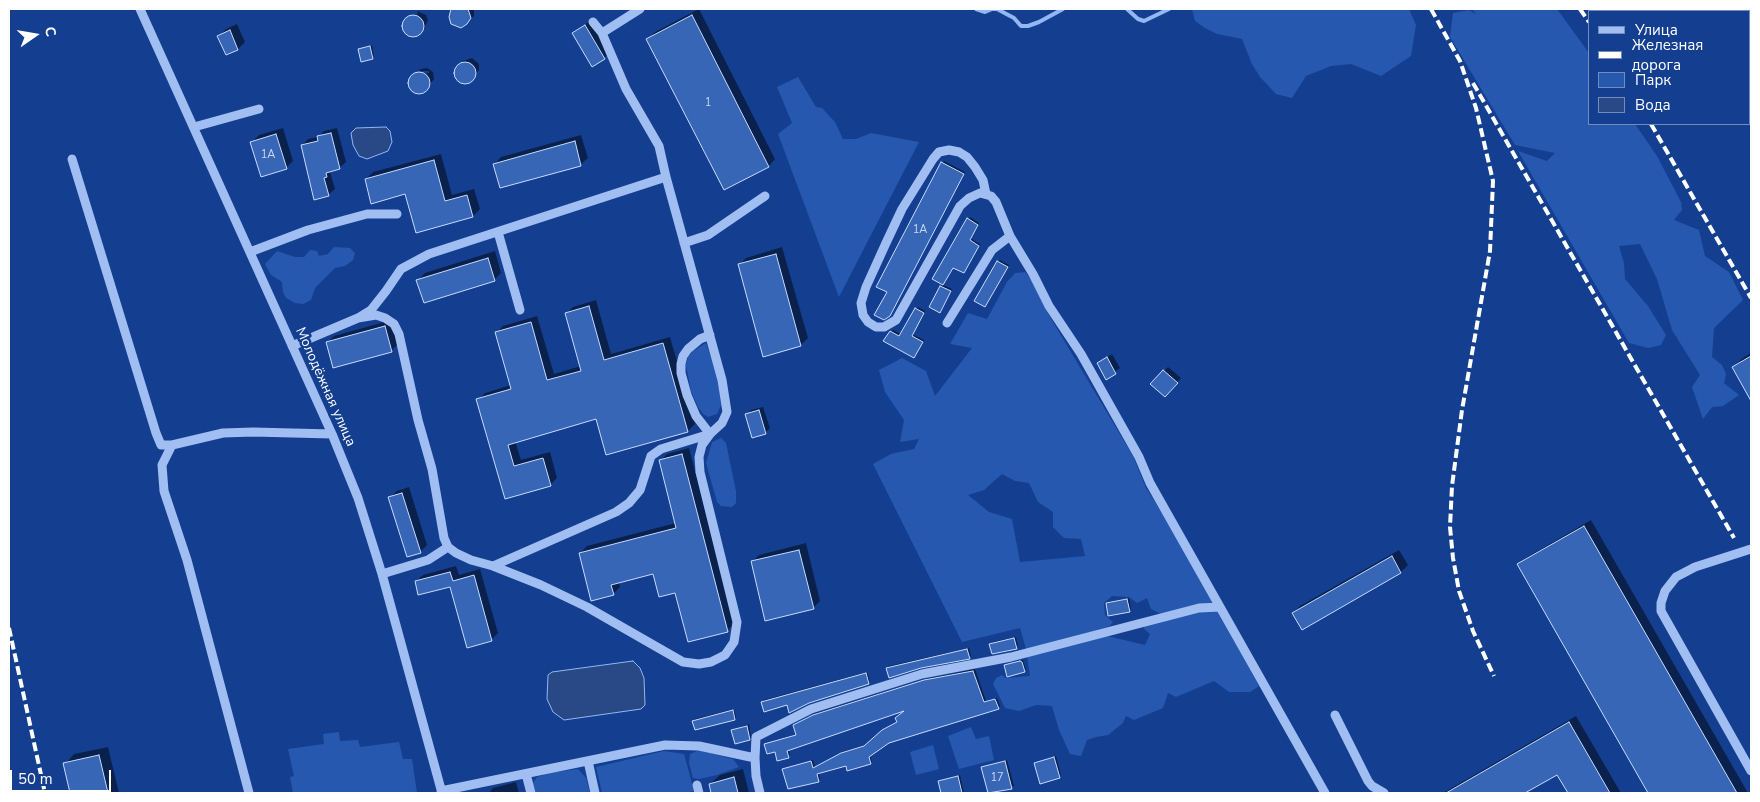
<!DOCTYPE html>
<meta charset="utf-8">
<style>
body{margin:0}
#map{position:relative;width:1760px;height:802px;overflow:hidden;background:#143f90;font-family:"Nunito Sans",sans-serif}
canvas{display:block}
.frame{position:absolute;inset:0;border:10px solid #fff;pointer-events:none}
.legend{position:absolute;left:1588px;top:10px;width:162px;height:115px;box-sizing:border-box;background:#143f90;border:1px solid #728cbc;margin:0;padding:6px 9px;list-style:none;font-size:15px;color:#fff}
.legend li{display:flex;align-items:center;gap:10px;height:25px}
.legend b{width:25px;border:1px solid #728cbc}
.north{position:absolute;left:10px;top:10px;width:50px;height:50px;-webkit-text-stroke:4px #143f90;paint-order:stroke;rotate:77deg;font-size:14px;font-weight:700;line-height:20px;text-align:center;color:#fff}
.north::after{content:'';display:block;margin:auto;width:18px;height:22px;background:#fff;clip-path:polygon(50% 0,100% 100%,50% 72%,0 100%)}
.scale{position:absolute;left:10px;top:770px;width:101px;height:22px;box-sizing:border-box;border:2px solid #fff;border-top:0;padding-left:6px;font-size:15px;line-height:18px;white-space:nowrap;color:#fff;-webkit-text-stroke:4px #143f90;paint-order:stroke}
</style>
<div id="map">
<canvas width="1760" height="802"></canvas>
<div class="frame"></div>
<ul class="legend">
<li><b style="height:6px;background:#a0bef1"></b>Улица</li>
<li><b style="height:6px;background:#fff"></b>Железная дорога</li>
<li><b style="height:14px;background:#2658af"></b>Парк</li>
<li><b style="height:14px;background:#294986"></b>Вода</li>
</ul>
<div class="north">С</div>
<div class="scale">50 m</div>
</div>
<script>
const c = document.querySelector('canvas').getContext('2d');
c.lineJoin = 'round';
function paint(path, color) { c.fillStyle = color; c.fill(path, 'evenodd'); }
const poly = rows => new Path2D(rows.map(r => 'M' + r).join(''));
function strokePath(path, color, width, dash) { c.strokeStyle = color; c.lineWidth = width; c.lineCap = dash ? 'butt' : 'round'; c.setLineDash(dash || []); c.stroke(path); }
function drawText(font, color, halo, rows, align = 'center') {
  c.font = font + ' "Nunito Sans",sans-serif'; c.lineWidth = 5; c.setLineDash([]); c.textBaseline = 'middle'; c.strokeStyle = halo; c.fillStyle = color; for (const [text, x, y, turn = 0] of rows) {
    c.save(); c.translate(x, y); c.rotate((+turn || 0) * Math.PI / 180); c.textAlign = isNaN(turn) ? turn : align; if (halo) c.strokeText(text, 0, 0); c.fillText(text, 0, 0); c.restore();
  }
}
const green = poly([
 [1192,9,1409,9,1416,25,1411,56,1381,76,1351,64,1331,66,1306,76,1292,98,1276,94,1260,77,1252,64,1242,39,1217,34,1205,28,1195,21],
 [1472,9,1557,9,1589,53,1589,124,1635,124,1657,156,1681,202,1682,210,1674,220,1699,230,1705,256,1729,272,1743,300,1714,328,1712,357,1722,365,1726,374,1724,383,1739,395,1723,406,1712,407,1703,419,1692,387,1700,375,1672,330,1657,279,1640,244,1619,246,1624,263,1625,279,1648,306,1666,335,1661,345,1648,348,1629,343,1518,151,1547,161,1555,153,1515,145,1450,37,1453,13,1469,10,1476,14],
 [798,77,816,107,822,108,835,122,843,139,856,139,871,133,919,142,839,297,778,134,792,123,777,87],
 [334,247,350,248,355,253,353,260,345,266,335,268,315,288,311,300,303,304,295,303,286,298,283,292,282,282,271,275,265,264,277,251,295,257,304,257,310,250,317,251,319,256,328,254],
 [1025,272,1031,279,1050,317,1133,456,1146,488,1166,519,1259,686,1250,692,1229,692,1214,681,1176,697,1168,693,1163,708,1134,720,1126,716,1123,723,1108,735,1096,737,1087,740,1081,756,1070,754,1059,730,1052,706,1036,705,1019,711,1005,708,993,684,996,678,1002,675,1006,678,1030,676,1026,649,1020,628,962,642,873,464,891,454,914,449,919,439,900,442,904,420,885,392,879,370,902,358,926,371,935,396,972,348,950,344,968,313,987,319,1007,282,1015,273],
 [1002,474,1015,481,1029,483,1038,502,1053,512,1053,527,1064,538,1081,539,1085,556,1020,562,1012,519,989,512,968,495,984,490],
 [1112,596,1129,597,1137,603,1147,598,1151,609,1161,614,1146,619,1144,629,1150,634,1145,645,1107,636,1079,636,1110,626,1113,622,1105,615,1104,603],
 [706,343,717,374,721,405,717,414,708,417,703,414,698,407,691,391,686,365,688,357,693,351],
 [721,438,726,443,736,491,736,503,732,507,721,506,717,502,706,463,712,442],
 [971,727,976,739,989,736,994,760,959,769,948,736],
 [339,732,340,741,358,740,360,747,399,742,403,759,412,759,417,793,293,793,290,777,294,776,288,749,324,744,323,734],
 [933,745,939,769,916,775,910,752],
 [699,750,733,759,739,767,717,775,699,779,693,778,689,763,690,754],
 [664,751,684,754,694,791,684,793,602,793,596,767],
 [578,769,586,778,590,793,536,793,533,783,537,777,554,772]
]);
const water = poly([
 [386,127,390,131,392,142,388,151,367,159,359,156,353,145,351,133,356,128,386,127],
 [633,661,640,668,644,678,645,705,641,709,564,720,553,712,547,699,548,675,552,672,633,661]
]);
const shadow = poly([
 [455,9,474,9,474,16,464,25,450,14],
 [699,9,775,159,769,166,725,188,648,39,655,32],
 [417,11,426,15,428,20,424,29,419,34,410,36,405,32,403,25,407,18,418,14,417,11,411,14],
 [590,21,609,54,604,58,573,33],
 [237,24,245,42,238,49,227,54,219,36,226,29],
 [372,45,374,56,372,58,359,49],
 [472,58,479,64,479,70,468,82,462,82,457,78,455,72,463,61],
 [427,68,433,72,434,79,426,90,417,92,410,86,410,80,416,74,429,73,429,71,418,71,421,69],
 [283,128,293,161,286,168,252,142,259,135],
 [337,128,346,162,339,168,330,172,335,189,328,195,302,145,308,139,318,137,324,131],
 [581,135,588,158,581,164,501,187,495,164,501,157],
 [441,154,452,195,474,189,480,209,473,216,366,179,373,172],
 [944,161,965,172,891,313,888,291],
 [970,217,979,223,970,238,980,244,965,270,954,266,943,284],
 [782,247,808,338,801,345,739,265,746,258],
 [495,251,501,273,494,280,418,280,425,273],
 [1000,260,1009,265,986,303,998,262],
 [943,285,952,289,941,309,941,287],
 [596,300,611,354,670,337,695,424,688,431,607,454,597,418,515,441,521,460,550,452,557,478,550,485,506,497,478,400,485,393,511,385,496,333,503,326,537,316,554,374,581,366,566,314,573,307],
 [918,307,925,311,912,334,924,340,916,355,891,332,893,330,901,334],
 [392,320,398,344,391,351,327,343,334,336],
 [1751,353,1751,398,1733,367,1743,358],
 [1112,354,1120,368,1106,378,1098,363],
 [1168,367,1181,378,1165,396,1152,384],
 [763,407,770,428,765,433,747,415,751,410],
 [689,448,734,624,727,631,654,572,619,581,620,587,613,594,580,553,587,546,676,523,660,461,667,454],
 [409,487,427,545,420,552,390,497,397,491],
 [1591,520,1748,793,1650,793,1519,564,1526,558],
 [806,543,820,601,813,608,752,562,759,555],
 [1399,550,1408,565,1401,572,1302,628,1293,613,1300,606],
 [456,566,459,575,480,569,498,633,491,640,451,585,416,581,423,575],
 [1129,598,1131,609,1129,611,1107,604,1109,602],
 [1016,637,1018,646,1017,648,991,644,993,642],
 [969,648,971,656,969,657,921,667,887,668,889,666],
 [1023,660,1026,669,1024,671,1006,665],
 [975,669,986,701,997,698,1000,706,998,708,889,742,870,754,872,762,870,763,847,764,819,773,820,779,818,781,784,769,813,760,815,767,844,751,867,745,885,728,898,721,909,708,789,749,790,755,788,757,766,744,797,734,796,724,816,713,926,679],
 [867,672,870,681,868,683,788,704,763,702,764,700],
 [734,709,736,717,735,719,694,721,695,719],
 [1576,716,1621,793,1569,793,1558,773,1522,793,1443,793],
 [749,724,751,737,749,739,733,730],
 [108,747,119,793,71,793,65,764,74,754],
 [1056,756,1061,775,1060,777,1035,763],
 [1007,760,1014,786,989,793,983,768],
 [743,769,749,793,712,793,710,784,720,775],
 [960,775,964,793,942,793,939,782],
 [516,782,519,793,489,793,493,788]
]);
const stream = poly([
 [976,9,985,12,992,9,997,9,1014,18,1021,26,1028,26,1039,22,1063,9],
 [1127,9,1138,19,1144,21,1169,9]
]);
const building = poly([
 [451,9,468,9,471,18,467,24,461,28,451,24,449,17,451,9],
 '402 26a11 11 0 1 1 22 0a11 11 0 1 1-22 0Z',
 [692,15,769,167,724,190,646,39,692,15],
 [585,25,605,59,592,67,572,33,585,25],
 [230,30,238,50,226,55,217,36,230,30],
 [370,46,373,59,361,62,358,49,370,46],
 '454 73a11 11 0 1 1 22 0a11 11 0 1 1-22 0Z',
 '408 83a11 11 0 1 1 22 0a11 11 0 1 1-22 0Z',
 [331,133,340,169,326,173,327,177,324,178,329,196,314,200,301,145,318,141,317,136,331,133],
 [276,134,287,169,261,177,250,142,276,134],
 [575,141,581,166,500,188,493,164,575,141],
 [434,160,445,201,467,195,473,217,416,233,405,194,371,204,365,179,434,160],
 [941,162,964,174,890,316,884,320,874,315,887,292,876,287,941,162],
 [967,218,978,225,970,240,979,246,964,273,953,268,943,285,932,279,967,218],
 [776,254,801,346,763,357,738,264,776,254],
 [488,258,495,281,424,303,416,280,488,258],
 [997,261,1008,267,985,307,974,301,997,261],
 [940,286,951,291,940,313,929,307,940,286],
 [589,306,604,360,663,343,688,432,606,455,596,419,508,445,514,466,543,458,551,486,505,499,476,399,511,389,495,332,531,322,547,380,581,371,565,313,589,306],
 [915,308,924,313,912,336,923,342,914,358,883,341,890,331,899,336,915,308],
 [385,326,392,352,333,368,326,342,385,326],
 [1751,356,1751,401,1732,367,1751,356],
 [1107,357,1116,374,1106,380,1097,363,1107,357],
 [1163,370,1178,383,1165,397,1150,384,1163,370],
 [759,410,766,434,752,438,745,414,759,410],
 [682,454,728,632,688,642,675,593,659,597,653,574,611,585,614,595,591,601,579,553,676,528,659,460,682,454],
 [402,493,421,553,407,557,388,497,402,493],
 [1584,526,1737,793,1648,793,1517,564,1584,526],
 [799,550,814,609,765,621,751,561,799,550],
 [1392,556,1401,573,1302,630,1292,613,1392,556],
 [450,572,453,581,474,575,492,641,467,648,450,587,418,595,415,581,450,572],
 [1127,599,1130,612,1108,616,1106,603,1127,599],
 [1014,638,1017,649,992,654,989,644,1014,638],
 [967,649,970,659,921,668,889,678,886,668,967,649],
 [1020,661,1022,662,1025,672,1007,677,1004,665,1020,661],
 [973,671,984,702,995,699,999,709,889,743,869,757,871,764,847,771,846,766,817,774,819,782,788,789,782,769,811,761,813,768,841,753,864,746,882,730,897,722,895,718,904,711,787,751,789,758,777,761,775,752,767,754,764,744,796,735,793,725,813,715,924,680,973,671],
 [866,673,869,684,809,703,789,713,787,705,764,712,761,702,866,673],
 [733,710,735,720,695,730,692,721,733,710],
 [1569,722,1610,793,1568,793,1557,775,1525,793,1446,793,1569,722],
 [747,726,750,740,735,744,731,730,747,726],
 [99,755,108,793,70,793,63,763,99,755],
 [1054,757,1060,778,1040,784,1034,763,1054,757],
 [1005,761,1012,789,988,793,981,767,1005,761],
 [958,776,962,793,941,793,938,781,958,776],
 [734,777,738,793,711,793,709,784,734,777]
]);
const minor = poly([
 [140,9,332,434,358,498,382,574,442,793],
 [602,33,640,9],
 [194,127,259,109],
 [72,159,156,433,161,445,172,445,223,433,253,432,332,434],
 [986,194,983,180,975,167,967,157,959,152,949,150,939,152,933,159,902,209,886,243,866,287,861,303,863,315,868,322,876,327,884,327,896,320,960,206,969,198,980,193,991,196,996,202,1010,236,1033,274,1049,306,1081,354,1139,457,1150,483,1325,793],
 [498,232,520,310],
 [684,243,708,235,765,196],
 [250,252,308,230,367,214,397,214],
 [358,318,376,315,385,318,394,324,399,334,418,420,432,469,444,538,448,547,456,553,471,560,493,566,541,585,587,607,683,662,699,664,711,662,725,655,734,642,737,622,700,472,699,457,702,445,710,434,722,423,727,412,722,380,666,177,659,146,626,89,602,33,593,22],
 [947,323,992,250,1010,236],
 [292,346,358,318,371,310,386,291,401,269,429,254,666,177],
 [172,445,162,465,164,491,187,560,249,793],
 [1751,549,1695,567,1676,577,1665,591,1661,603,1661,611,1751,771],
 [493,566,616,512,629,503,640,490,651,456,661,449,710,434,696,416,687,395,681,373,681,364,683,356,688,349,700,339,710,335],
 [382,574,428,560,448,547],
 [1335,715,1368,781,1372,786,1384,793],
 [588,761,595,793],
 [526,774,531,793],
 [697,785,699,793],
 [441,791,665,745,699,746,755,758],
 [760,793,756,776,755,758,756,737,811,709,922,674,1011,657,1199,608,1220,607]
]);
const rail = poly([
 [1431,9,1460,61,1476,108,1493,181,1490,251,1462,410,1452,486,1450,527,1453,558,1459,591,1473,631,1494,676],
 [1580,9,1589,22],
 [1473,83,1734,538],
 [1651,124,1751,298],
 [9,628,45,793]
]);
const numberNames = [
 ["1",708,103],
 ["1А",268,155],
 ["1А",920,230],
 ["17",997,778]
];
const streetNames = [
 ["Молодёжная улица",325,387,66]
];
paint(green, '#2658af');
paint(water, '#294986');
strokePath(water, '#92b7f4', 1);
paint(shadow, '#0007');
strokePath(stream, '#92b7f4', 4);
paint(building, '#3866b7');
strokePath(building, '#c7dbfc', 1);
strokePath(minor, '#a0bef1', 9);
strokePath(rail, '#fff', 4, [9, 4]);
drawText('11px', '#cdd9ed', null, numberNames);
drawText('14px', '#fff', '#143f90', streetNames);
</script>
